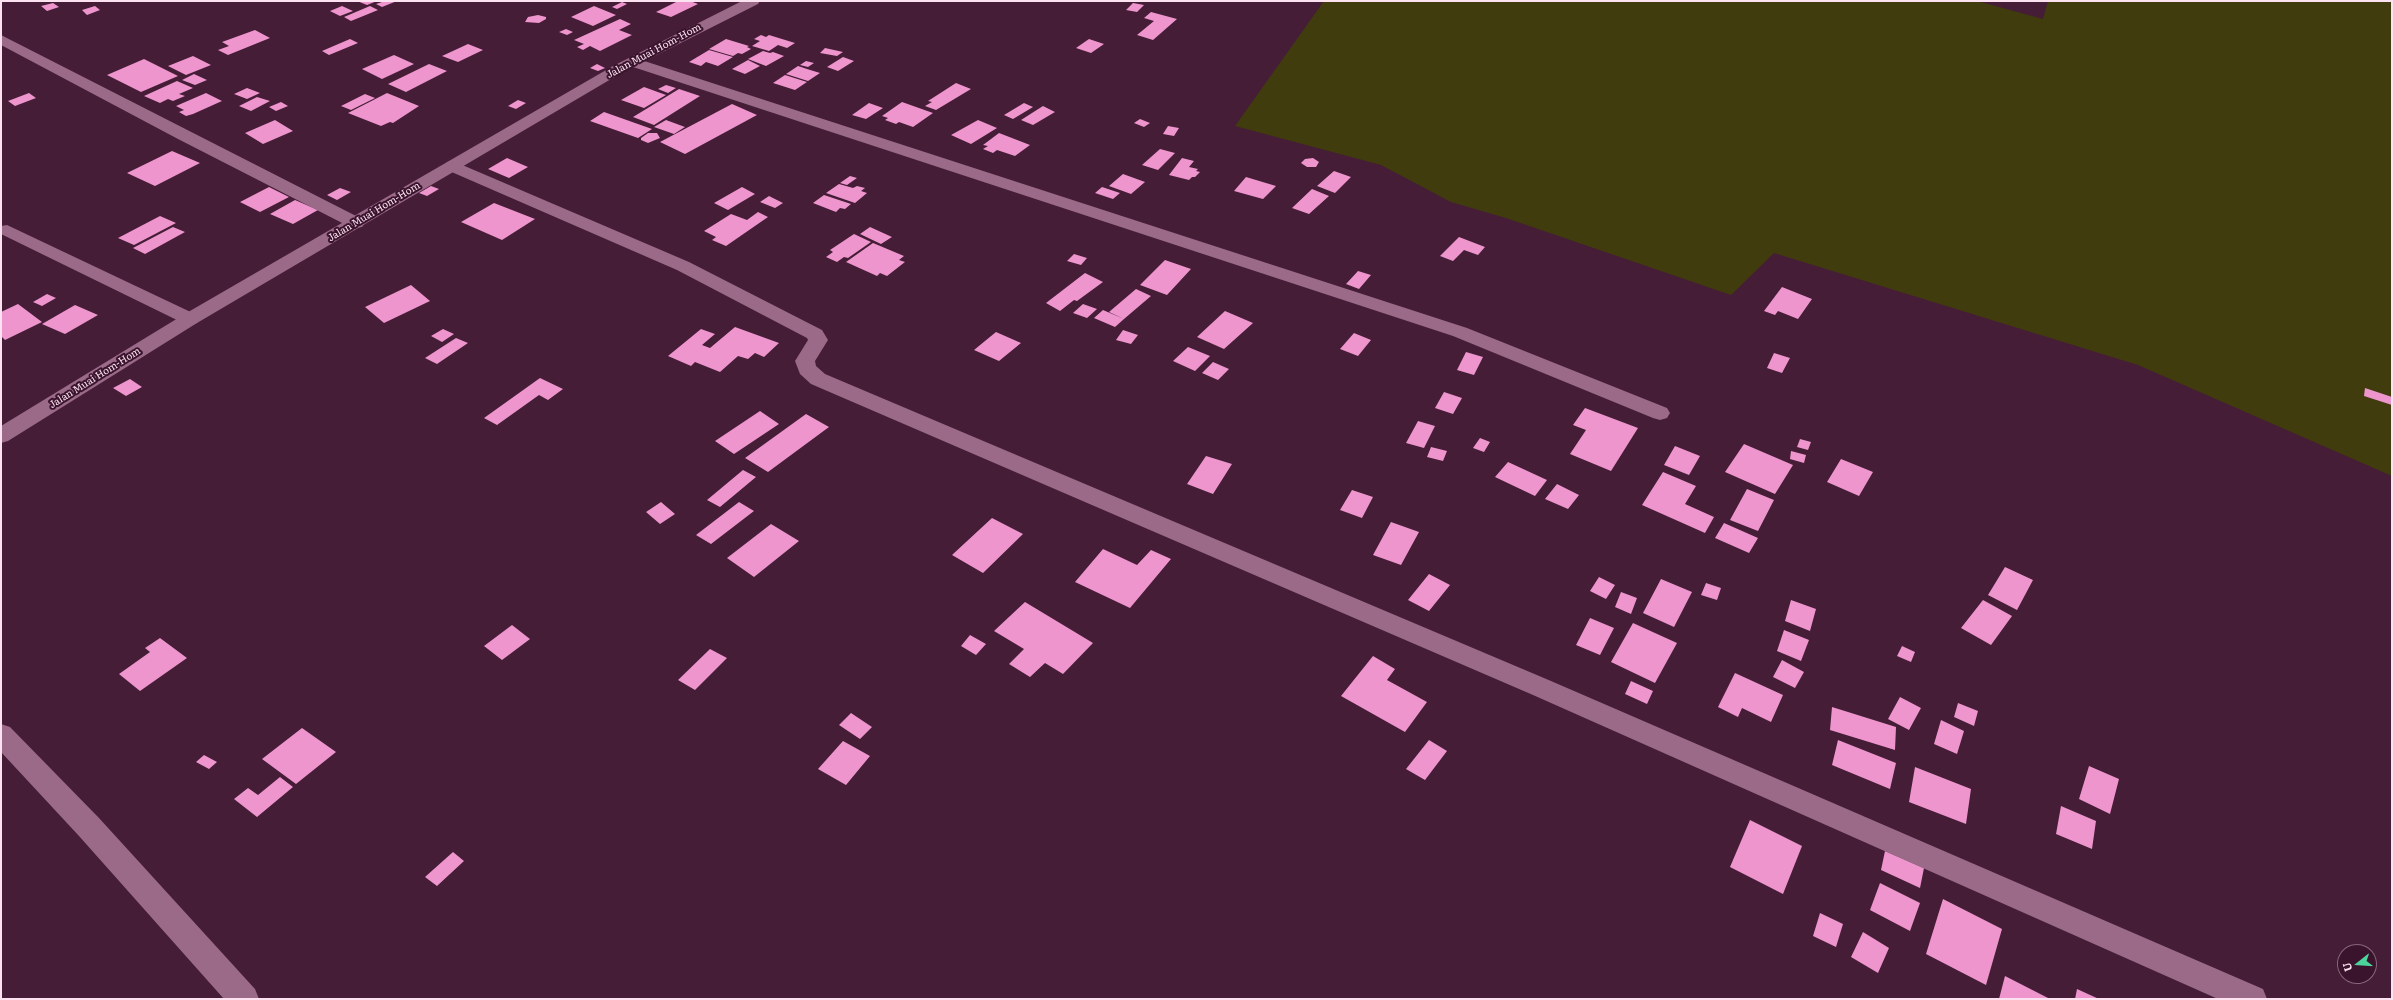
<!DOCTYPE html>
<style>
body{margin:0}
#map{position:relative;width:2393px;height:1000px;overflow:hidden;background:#451d37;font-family:Literata,serif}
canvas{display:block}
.frame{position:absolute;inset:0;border:2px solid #fde2f1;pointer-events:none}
.north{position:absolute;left:2337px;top:944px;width:40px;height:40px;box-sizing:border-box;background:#3a132d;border:1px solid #88667b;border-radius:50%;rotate:253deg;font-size:11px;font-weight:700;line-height:16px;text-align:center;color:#fde2f1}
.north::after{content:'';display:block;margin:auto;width:14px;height:18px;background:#4bd49b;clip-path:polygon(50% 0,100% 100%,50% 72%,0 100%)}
</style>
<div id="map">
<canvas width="2393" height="1000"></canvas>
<div class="frame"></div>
<div class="north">U</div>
</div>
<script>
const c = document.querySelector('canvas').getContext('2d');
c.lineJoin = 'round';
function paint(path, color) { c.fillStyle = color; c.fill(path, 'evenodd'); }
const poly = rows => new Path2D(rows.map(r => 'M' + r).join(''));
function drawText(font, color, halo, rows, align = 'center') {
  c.font = font + ' Literata,serif'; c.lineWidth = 4; c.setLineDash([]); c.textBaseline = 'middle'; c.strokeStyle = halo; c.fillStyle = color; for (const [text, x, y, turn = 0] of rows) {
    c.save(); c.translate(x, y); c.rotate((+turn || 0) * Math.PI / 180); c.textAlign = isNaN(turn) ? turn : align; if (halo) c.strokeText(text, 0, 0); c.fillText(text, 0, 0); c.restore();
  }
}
const green = poly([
 [1324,1,1977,1,2043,19,2048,1,2392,1,2392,476,2138,365,1774,253,1731,295,1506,218,1451,202,1381,165,1235,126]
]);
const building = poly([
 [357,1,377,1,367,5],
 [385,1,397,1,382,7,376,4],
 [678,1,690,1,698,4,671,17,656,12],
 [622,2,627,4,617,9,612,7],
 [53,3,59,7,47,11,41,6],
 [1133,3,1144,5,1137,12,1126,10],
 [95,6,100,10,87,15,82,10],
 [342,6,353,11,340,16,330,11],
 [370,6,378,10,351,21,344,17],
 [594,6,616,15,593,26,571,17],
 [1151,12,1177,19,1153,40,1137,35,1154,21,1144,18],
 [538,15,546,17,546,19,539,23,525,22,528,17],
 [620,19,631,24,619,30,632,35,600,51,590,46,583,50,577,47,584,44,574,40],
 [566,29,573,32,567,35,559,32],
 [255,30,270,38,228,55,218,50,229,46,222,42],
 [761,35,766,37,769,35,795,43,787,48,778,45,769,51,752,46,760,41,754,39],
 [350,39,358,43,329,55,322,51],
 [726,39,749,46,747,47,751,49,742,54,738,53,733,56,709,49],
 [1089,39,1104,44,1091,53,1076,48],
 [468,44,483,50,458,62,442,56],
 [825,48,843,52,837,56,820,53],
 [709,50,733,57,718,66,706,62,701,66,689,62],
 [763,51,770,53,773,52,784,56,766,66,748,59],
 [394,55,414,64,382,79,362,69],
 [193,56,211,65,186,75,168,66],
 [843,57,854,61,838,71,827,67],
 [144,59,178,76,141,92,107,75],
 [748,60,760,66,745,74,732,69],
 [806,61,814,63,808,67,800,65],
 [429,64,447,71,406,92,388,84],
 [597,64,605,68,598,71,590,68],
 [798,66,807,69,820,73,808,81,786,74],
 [194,74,207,80,195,85,182,80],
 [785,75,807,82,795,90,773,83],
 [177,81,193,88,179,94,185,96,173,101,168,99,160,103,144,96],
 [956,83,971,89,936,110,925,106,932,102,928,101],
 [666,85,676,88,668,93,658,89],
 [644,87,666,95,644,108,621,100],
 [247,88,260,93,247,99,234,94],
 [679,89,700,96,654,125,633,117],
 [29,93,36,98,15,106,8,101],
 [206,93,222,101,193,114,186,116,179,112,184,110,176,106],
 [387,93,419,106,393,123,390,122,381,126,348,113],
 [365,94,375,98,351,110,341,106],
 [257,97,270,101,251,111,239,106],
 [518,100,526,103,516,109,508,106],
 [281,102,288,106,276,111,269,107],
 [902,102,933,113,913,127,899,122,896,124,885,120,888,118,882,116],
 [869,103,883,108,866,119,852,115],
 [1024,103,1033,107,1013,119,1004,115],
 [732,104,757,115,685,154,660,142],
 [1043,106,1055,112,1033,125,1021,120],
 [604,112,652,129,638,138,590,121],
 [1140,119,1150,123,1144,127,1134,123],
 [275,120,293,131,263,144,245,133],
 [666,120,685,127,674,134,654,127],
 [978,120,997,128,971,144,951,135],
 [1168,126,1179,128,1174,136,1163,134],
 [648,133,657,133,660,138,648,143,641,140,641,138],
 [999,133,1030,145,1015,156,997,150,993,153,983,149,988,146,983,145],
 [1160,149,1175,153,1158,170,1142,165],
 [172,151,200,163,155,186,127,173],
 [507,158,528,167,509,178,488,169],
 [1182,158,1194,161,1189,167,1198,169,1196,171,1200,172,1195,177,1192,177,1189,180,1169,175],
 [1313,158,1319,162,1316,167,1307,167,1301,163,1305,159],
 [1334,171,1351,177,1335,193,1317,186],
 [1123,174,1145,182,1131,194,1109,186],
 [850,176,857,178,847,185,840,183],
 [1246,177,1276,186,1263,199,1234,191],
 [839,184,853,188,857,186,865,188,861,191,867,193,855,203,826,193],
 [431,186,439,189,427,196,419,193],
 [269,187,289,197,260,212,240,202],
 [742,187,755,194,728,210,714,203],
 [1102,187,1120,193,1113,199,1095,193],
 [340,188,351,192,337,200,327,195],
 [1312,189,1329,196,1309,214,1292,208],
 [824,195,851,204,845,209,840,208,836,212,813,203],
 [769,196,783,203,775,208,760,202],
 [295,200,318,210,293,224,270,214],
 [494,203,535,219,502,240,461,222],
 [758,212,768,217,726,246,712,240,716,237,704,231,731,214,747,220],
 [160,216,176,223,134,245,118,238],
 [173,227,185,232,145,254,133,248],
 [870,227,892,237,881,244,860,234],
 [854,234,871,242,848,258,844,257,837,262,826,257,833,252,830,250],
 [1459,237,1485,247,1478,255,1464,250,1453,261,1440,256],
 [873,243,904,256,899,260,905,262,887,276,880,273,877,276,846,262],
 [1074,254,1087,258,1081,265,1067,261],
 [1165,260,1191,269,1167,295,1140,285],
 [1358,271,1371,275,1359,289,1346,284],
 [1085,273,1103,282,1077,301,1074,300,1060,311,1046,303],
 [411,285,430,301,384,323,365,307],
 [1782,287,1812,299,1798,319,1778,311,1775,315,1764,311],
 [1136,289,1151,296,1124,319,1109,312],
 [47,294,56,298,42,306,33,302],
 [18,304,42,322,5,340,1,336,1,312],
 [1083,304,1097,309,1087,318,1073,313],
 [75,305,98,315,65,334,42,324],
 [1103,310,1124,319,1115,327,1094,318],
 [1225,311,1253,323,1224,349,1197,337],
 [735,327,779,343,764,357,755,353,748,359,738,356,720,372,695,362,691,366,668,356,701,329,715,334,702,345,710,348],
 [443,329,454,334,442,342,431,336],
 [1123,330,1138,335,1131,344,1116,340],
 [996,332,1021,343,999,361,974,350],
 [1354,333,1371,340,1358,356,1340,349],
 [456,338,468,343,437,364,425,358],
 [1188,347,1210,356,1195,371,1173,361],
 [1466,352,1483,357,1474,375,1457,370],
 [1774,353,1790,358,1782,373,1767,368],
 [1213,362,1229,369,1218,380,1202,373],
 [540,378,563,389,548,400,539,395,497,425,484,418],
 [130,379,142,387,126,396,113,388],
 [2365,388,2392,397,2392,405,2364,396],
 [1444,392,1462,398,1453,414,1435,408],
 [1585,408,1638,428,1611,471,1570,454,1586,430,1573,425],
 [760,411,779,424,734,454,715,441],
 [806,414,829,427,768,472,745,458],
 [1418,421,1435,426,1424,448,1406,443],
 [1480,438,1490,442,1484,452,1473,448],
 [1800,439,1811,442,1808,450,1797,447],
 [1744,444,1793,465,1775,494,1725,472],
 [1675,446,1700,456,1689,475,1664,465],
 [1431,447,1447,451,1443,461,1427,457],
 [1791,451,1806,455,1804,463,1790,459],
 [1206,456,1232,464,1213,494,1187,484],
 [1841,459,1873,472,1859,496,1827,482],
 [1508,462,1547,480,1535,496,1495,477],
 [743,470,756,477,720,507,707,500],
 [1663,472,1696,486,1685,504,1714,517,1705,533,1642,505],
 [1557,484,1579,495,1568,509,1545,499],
 [1747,489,1774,500,1758,531,1730,520],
 [1352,490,1373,497,1362,518,1340,510],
 [661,502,675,514,660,524,646,512],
 [739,502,754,511,711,544,696,535],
 [992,518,1023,534,983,573,952,555],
 [1391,522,1419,532,1401,565,1373,555],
 [1724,523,1758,538,1749,553,1715,538],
 [771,524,799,541,754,577,727,558],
 [1103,549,1137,565,1151,550,1171,559,1130,608,1075,582],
 [2005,567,2033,580,2017,610,1988,595],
 [1429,574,1450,585,1429,611,1408,600],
 [1599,577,1615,585,1606,599,1590,591],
 [1661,579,1692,592,1674,627,1643,613],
 [1706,583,1721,588,1717,600,1701,595],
 [1621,592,1637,598,1631,614,1615,607],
 [1791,600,1816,609,1810,631,1785,621],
 [1983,600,2012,616,1991,645,1961,628],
 [1025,602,1093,643,1063,674,1045,663,1030,677,1009,664,1024,649,994,631],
 [1590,618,1614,628,1600,655,1576,645],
 [1633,623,1677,643,1655,683,1611,662],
 [512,625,530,639,502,660,484,646],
 [1784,630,1809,640,1801,661,1777,651],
 [970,635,986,644,976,655,961,646],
 [160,638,187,658,140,691,119,674,150,652,145,648],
 [1902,646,1915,652,1911,662,1897,656],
 [710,649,727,658,695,690,678,680],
 [1373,656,1395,669,1387,680,1427,702,1405,732,1341,696],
 [1782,660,1804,672,1795,688,1773,677],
 [1735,673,1783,695,1771,722,1742,708,1738,717,1718,707],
 [1631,681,1653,691,1647,704,1625,694],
 [1900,697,1921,708,1909,730,1888,719],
 [1958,703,1978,711,1974,726,1954,717],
 [1832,707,1896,727,1895,750,1830,730],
 [851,713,872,727,860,739,839,725],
 [1941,720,1964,731,1957,754,1934,744],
 [302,728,336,752,296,784,262,759],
 [1429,740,1447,751,1425,780,1406,769],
 [1838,740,1896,763,1890,789,1832,765],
 [843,741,870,756,846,785,818,769],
 [204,755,217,762,209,769,196,762],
 [2089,766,2119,779,2110,814,2079,799],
 [1915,767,1971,789,1966,824,1909,802],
 [280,777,293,787,257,817,234,799,248,788,258,795],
 [2061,806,2096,821,2092,849,2056,834],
 [1750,820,1802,846,1783,894,1730,867],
 [1885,851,1924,868,1920,888,1881,870],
 [453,852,464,861,437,886,425,877],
 [1880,883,1920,903,1910,931,1870,910],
 [1943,899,2002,929,1986,985,1926,954],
 [1820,913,1843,924,1836,947,1813,936],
 [1863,932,1889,948,1878,973,1851,957],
 [2005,976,2050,999,1999,999],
 [2077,989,2099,999,2075,999]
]);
const minor = poly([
 [1,35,362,219,365,223,362,227,356,228,350,227,178,139,1,45,1,35],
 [632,57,1467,328,1667,408,1670,413,1667,418,1660,420,1653,418,1453,336,627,65,624,62,632,57],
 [453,161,689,262,822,330,828,340,815,361,816,366,825,374,1551,681,2263,989,2267,999,2218,999,1533,695,811,384,800,374,795,361,808,340,807,338,677,270,447,170,445,166,447,162,453,161],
 [7,225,197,315,200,319,197,323,190,325,183,323,1,234,1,226,7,225],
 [1,724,10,727,99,818,255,989,259,999,224,999,79,836,1,752,1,724]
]);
const tertiary = poly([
 [742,1,760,1,758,4,623,72,197,323,8,441,1,443,1,426,183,315,613,66,742,1]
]);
const farStreetnames = [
 ["Jalan Muai Hom-Hom",654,51,-28],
 ["Jalan Muai Hom-Hom",374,212,-31],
 ["Jalan Muai Hom-Hom",95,378,-32]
];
paint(green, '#413c0d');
paint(building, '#ee95cd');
paint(minor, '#9a6a88');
paint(tertiary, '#9a6a88');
drawText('10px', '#fde2f1', '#3a132d', farStreetnames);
</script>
